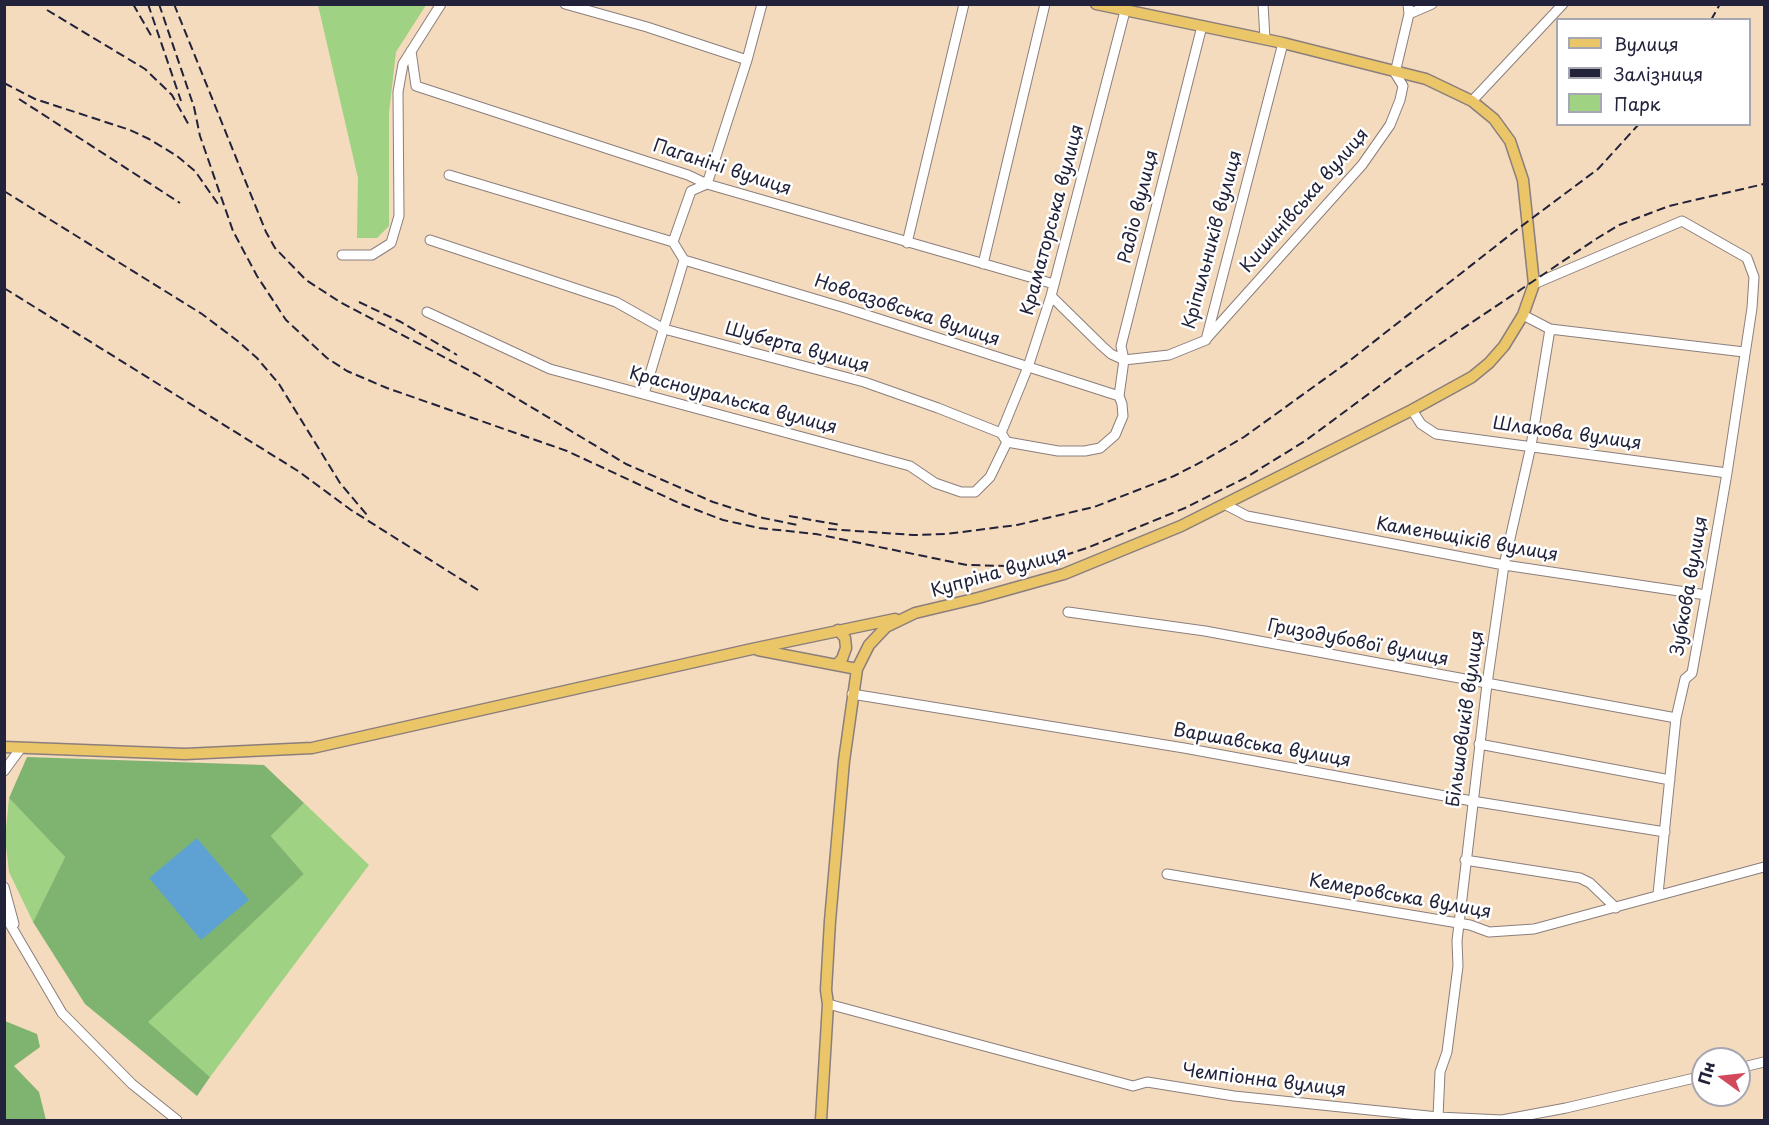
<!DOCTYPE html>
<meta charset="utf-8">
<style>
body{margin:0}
#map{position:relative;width:1769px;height:1125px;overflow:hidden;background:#f4dbbd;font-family:"Playpen Sans",sans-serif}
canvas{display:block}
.frame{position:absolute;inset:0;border:6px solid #22223b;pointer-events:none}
.legend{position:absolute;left:1556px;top:18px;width:195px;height:108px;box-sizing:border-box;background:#fff;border:2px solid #a7a7b1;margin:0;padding:8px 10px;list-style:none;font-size:18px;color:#22223b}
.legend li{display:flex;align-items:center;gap:12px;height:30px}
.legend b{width:30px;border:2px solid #a7a7b1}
.north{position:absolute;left:1691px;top:1047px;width:60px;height:60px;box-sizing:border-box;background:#fff;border:2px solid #a7a7b1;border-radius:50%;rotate:285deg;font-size:16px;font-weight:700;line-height:24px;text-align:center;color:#22223b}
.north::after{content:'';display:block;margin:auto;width:21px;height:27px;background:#d1495b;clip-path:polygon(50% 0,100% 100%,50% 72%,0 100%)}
</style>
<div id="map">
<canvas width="1769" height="1125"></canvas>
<div class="frame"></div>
<ul class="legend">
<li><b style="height:8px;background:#eac669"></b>Вулиця</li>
<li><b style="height:8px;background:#22223b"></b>Залізниця</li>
<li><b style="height:16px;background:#9fd282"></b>Парк</li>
</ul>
<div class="north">Пн</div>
</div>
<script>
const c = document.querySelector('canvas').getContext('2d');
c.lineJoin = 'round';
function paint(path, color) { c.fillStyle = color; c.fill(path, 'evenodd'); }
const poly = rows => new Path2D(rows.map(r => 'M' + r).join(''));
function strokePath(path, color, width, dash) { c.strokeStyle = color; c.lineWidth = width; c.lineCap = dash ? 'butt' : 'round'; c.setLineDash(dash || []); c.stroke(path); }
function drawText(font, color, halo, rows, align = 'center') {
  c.font = font + ' "Playpen Sans",sans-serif'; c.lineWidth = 5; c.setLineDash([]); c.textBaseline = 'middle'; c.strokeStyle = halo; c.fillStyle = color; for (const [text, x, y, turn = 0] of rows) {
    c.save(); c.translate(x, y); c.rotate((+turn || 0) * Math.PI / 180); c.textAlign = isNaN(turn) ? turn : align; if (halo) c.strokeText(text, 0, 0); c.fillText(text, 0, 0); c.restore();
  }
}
const green = poly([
 [318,5,426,5,396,52,389,113,389,226,377,238,357,238,358,178],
 [9,798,65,857,33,922,9,872,5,838],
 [304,803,369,865,210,1077,147,1022,304,874,271,836]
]);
const forest = poly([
 [27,757,264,765,304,803,271,836,304,874,148,1022,210,1077,197,1096,85,1004,33,922,65,857,9,798],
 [5,1021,37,1034,40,1047,14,1066,39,1092,46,1120,5,1120]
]);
const water = poly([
 [197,838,249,900,201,940,149,878]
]);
const minor = poly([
 [565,4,647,27,747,60],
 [1263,4,1265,39],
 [1409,14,1432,4],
 [411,51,416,86,688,175,707,184,1054,284],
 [1472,101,1563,4],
 [449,175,673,242],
 [430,240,616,302,664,329,864,382,938,408,1001,433,1007,442,1058,451,1085,451,1100,448,1115,435,1123,416,1122,404,1119,396,1124,360,1121,346,1202,26],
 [907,243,964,4],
 [342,255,372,255,391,243,399,216,398,92,403,64,441,4],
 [684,260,845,308,1119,396],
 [983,264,1045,4],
 [1534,284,1682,221,1747,258,1754,277,1752,308,1727,473,1706,595,1692,673,1685,679,1676,718,1658,894],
 [1051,296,1102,346,1111,354,1124,360,1169,355,1206,340,1283,43],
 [427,312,550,369,910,466,935,483,961,492,975,492,990,477,1007,442],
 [1523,315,1550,329,1744,352],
 [1207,338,1362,165,1390,125,1400,100,1403,86,1395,73,1409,14,1408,4],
 [644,394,684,260,673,242,691,191,707,184,747,60,762,4],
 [1412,410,1421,424,1436,434,1727,473],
 [1001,433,1028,367,1051,296,1125,11],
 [1226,505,1247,516,1504,565,1706,595],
 [1068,612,1205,631,1676,718],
 [852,694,1184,748,1472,801,1665,832],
 [1479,744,1670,780],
 [4,771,21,748],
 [1465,860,1580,878,1590,883,1616,908],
 [1167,874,1470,925,1489,932,1534,929,1764,867],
 [4,887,14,924],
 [4,914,62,1013,132,1084,177,1120],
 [828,1004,1133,1086,1147,1082,1234,1096,1438,1117,1502,1120,1566,1108,1703,1076],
 [1739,1068,1764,1062],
 [1438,1117,1440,1072,1447,1052,1458,966,1457,941,1487,684,1504,565,1531,446,1550,329]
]);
const major = poly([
 [758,650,857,669],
 [836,665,842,659,846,648,845,638,838,630],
 [4,747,185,754,312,748,752,649,895,619],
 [821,1120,828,1004,826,990,830,921,844,761,857,669,869,645,886,627,915,613,978,598,1064,574,1181,526,1412,410,1472,377,1489,363,1504,346,1523,315,1534,284,1523,180,1510,141,1494,119,1472,101,1426,79,1283,43,1096,4]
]);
const rail = poly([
 [133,4,152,37],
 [148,4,181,101],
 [159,4,194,107,200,136,233,231,257,276,286,320,327,358,347,371,387,388,567,451,681,504,723,520,759,528,816,534,967,565,1010,566,1050,560,1087,548,1185,508,1245,478,1305,441,1401,370,1596,239,1619,225,1669,206,1764,184],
 [174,4,266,232,275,248,306,280,340,302,476,374,626,464,713,502,763,518,798,525],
 [47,10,145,69,172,95,190,127],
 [1711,20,1720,4],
 [4,83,35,99,130,130,149,139,177,156,195,171,218,204],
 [19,99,180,203],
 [4,191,202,314,239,342,257,358,279,384,340,483,367,515],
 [4,288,298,471,351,510,478,590],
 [359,302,401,322,457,355],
 [789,516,840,525],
 [828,529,914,535,946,534,1017,525,1094,507,1174,476,1203,461,1244,437,1348,362,1515,231,1598,169,1639,124]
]);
const streetNames = [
 ["Паганіні вулиця",722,168,18],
 ["Кишинівська вулиця",1305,201,-49],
 ["Радіо вулиця",1139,207,-76],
 ["Краматорська вулиця",1053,220,-75],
 ["Кріпильників вулиця",1213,240,-75],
 ["Новоазовська вулиця",907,311,18],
 ["Шуберта вулиця",797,348,15],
 ["Красноуральска вулиця",733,401,15],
 ["Шлакова вулиця",1567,434,8],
 ["Каменьщіків вулиця",1467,540,10],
 ["Купріна вулиця",999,573,-16],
 ["Зубкова вулиця",1690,586,-80],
 ["Гризодубової вулиця",1358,643,11],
 ["Більшовиків вулиця",1466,719,-82],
 ["Варшавська вулиця",1262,746,10],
 ["Кемеровська вулиця",1400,897,10],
 ["Чемпіонна вулиця",1264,1081,7]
];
paint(green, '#9fd282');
paint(forest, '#7fb470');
paint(water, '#5ea2d3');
strokePath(minor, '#8b7e7c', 11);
strokePath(major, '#8b7e7c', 13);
strokePath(minor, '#fff', 9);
strokePath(major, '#eac669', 10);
strokePath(rail, '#22223b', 2, [9, 4.5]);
drawText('18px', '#22223b', '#fff', streetNames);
</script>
